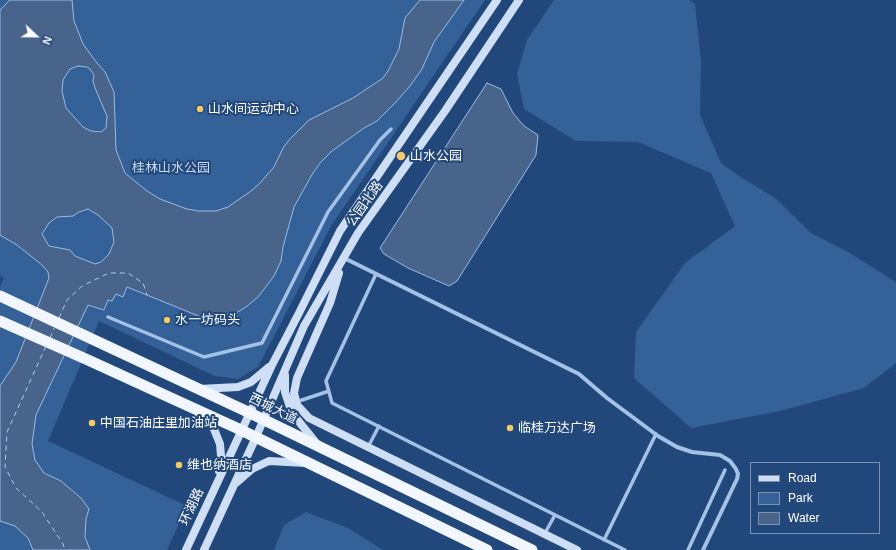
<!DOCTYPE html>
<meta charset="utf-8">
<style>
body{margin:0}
#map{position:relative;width:896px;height:550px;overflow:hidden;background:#22487b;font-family:Arial,sans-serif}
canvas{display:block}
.legend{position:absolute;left:750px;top:462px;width:130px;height:72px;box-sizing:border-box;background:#22487b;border:1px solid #7a91b0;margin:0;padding:5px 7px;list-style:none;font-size:12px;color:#fff}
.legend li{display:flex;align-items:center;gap:8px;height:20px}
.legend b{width:20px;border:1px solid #7a91b0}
.north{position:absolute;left:16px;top:16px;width:40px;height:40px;-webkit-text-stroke:3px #22487b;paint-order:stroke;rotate:112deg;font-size:11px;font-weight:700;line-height:16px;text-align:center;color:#fff}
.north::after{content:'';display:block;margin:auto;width:14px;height:18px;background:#fff;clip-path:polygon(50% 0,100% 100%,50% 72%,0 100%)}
</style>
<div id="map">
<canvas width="896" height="550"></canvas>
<ul class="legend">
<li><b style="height:5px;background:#cedef5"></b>Road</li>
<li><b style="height:11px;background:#356199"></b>Park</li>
<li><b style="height:11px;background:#48648a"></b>Water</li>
</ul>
<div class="north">N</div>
</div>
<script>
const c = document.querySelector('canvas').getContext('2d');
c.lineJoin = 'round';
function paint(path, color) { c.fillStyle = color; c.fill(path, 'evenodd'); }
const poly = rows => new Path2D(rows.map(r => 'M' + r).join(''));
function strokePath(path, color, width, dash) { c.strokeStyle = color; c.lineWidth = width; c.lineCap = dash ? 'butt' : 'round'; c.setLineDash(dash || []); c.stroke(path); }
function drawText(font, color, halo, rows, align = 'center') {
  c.font = font + ' Arial,"Noto Sans SC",sans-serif'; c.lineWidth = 4; c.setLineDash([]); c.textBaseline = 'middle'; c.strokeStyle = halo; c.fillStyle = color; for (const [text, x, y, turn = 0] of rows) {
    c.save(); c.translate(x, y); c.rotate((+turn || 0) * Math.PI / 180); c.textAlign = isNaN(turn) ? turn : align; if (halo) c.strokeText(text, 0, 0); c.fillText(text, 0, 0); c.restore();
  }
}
const green = poly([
 [0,0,485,0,331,226,258,367,238,379,215,376,99,321,48,441,187,506,167,550,0,550,0,287,4,278,0,275],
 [554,0,689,0,695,4,701,61,700,115,721,163,739,176,775,198,811,233,848,252,896,282,896,363,864,388,780,411,691,428,634,378,636,332,685,263,735,226,711,173,638,142,576,141,524,109,517,74,527,40],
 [306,512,348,528,383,550,274,550,284,525]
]);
const water = poly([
 [10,0,72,0,74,21,83,44,97,63,105,72,114,92,116,150,125,173,147,191,160,199,187,209,199,211,216,211,228,207,251,191,259,184,274,167,283,148,289,140,309,120,353,98,383,78,388,71,399,49,405,18,420,0,464,0,434,42,422,69,410,86,395,103,377,121,364,128,332,151,320,163,313,173,294,207,283,247,281,261,274,276,258,297,246,307,236,313,220,315,216,323,127,287,123,297,116,294,112,301,108,300,104,310,88,305,36,415,32,444,35,460,44,473,61,481,81,498,89,509,86,519,85,537,90,550,33,550,28,538,15,526,0,521,0,386,16,362,49,278,48,272,42,265,17,245,0,235,0,10,10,0],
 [78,66,87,67,90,69,94,75,93,81,95,88,107,116,106,128,101,132,91,131,83,127,66,108,62,91,63,80,70,69,78,66],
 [88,209,98,215,112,228,114,242,109,254,101,262,95,264,75,256,70,250,49,246,42,234,49,223,57,217,73,216,79,212,88,209],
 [487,83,501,89,513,113,524,126,538,135,536,155,457,281,449,286,408,268,384,254,380,248,487,83]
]);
const ferry = poly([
 [59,318,67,300,82,286,109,273,128,273,143,283,147,295],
 [50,338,54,328],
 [46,346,7,432,5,467,16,488,42,512,63,544,65,550]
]);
const pedestrian = poly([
 [376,274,326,381,332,403,625,550],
 [108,317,204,357,262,343,328,212,380,140,391,129],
 [296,402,329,391],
 [368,447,379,426],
 [545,533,555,515],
 [604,540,656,434],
 [688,550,725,470]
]);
const minor = poly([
 [344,258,579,374,607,398,658,436,677,447,692,452,720,455,730,461,736,469,738,474,737,479,703,550]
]);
const secondary = poly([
 [339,273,330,303,297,378,294,393,297,405,309,418,577,550],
 [285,375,285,392,292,413,317,444],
 [199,389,238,387,251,382,269,367],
 [197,413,208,422,214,429,220,444,221,456,219,471],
 [236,483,252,469,269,461,306,463],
 [186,550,272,365,298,315,340,231,497,0],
 [204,550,256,437,304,326,358,233,445,111,519,0]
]);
const trunk = poly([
 [0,296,250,413,532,550],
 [0,321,88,360,241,430,487,550]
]);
const markers = [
 [200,109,4,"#f2cb66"],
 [401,156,5,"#f2cb66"],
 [167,320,4,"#f2cb66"],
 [92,423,4,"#f2cb66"],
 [510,428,4,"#f2cb66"],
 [179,465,4,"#f2cb66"]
];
const poiNames = [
 ["山水间运动中心",208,109],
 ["山水公园",410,156],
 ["水一坊码头",175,320],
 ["中国石油庄里加油站",100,423],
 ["临桂万达广场",518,428],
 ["维也纳酒店",187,465]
];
const parkNames = [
 ["桂林山水公园",171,168]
];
const streetNames = [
 ["公园北路",365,204,-55],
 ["西城大道",273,409,26],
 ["环湖路",192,507,-65]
];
paint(green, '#356199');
paint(water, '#48648a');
strokePath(water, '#98bce7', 1);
strokePath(ferry, '#b0cbed', 1, [5, 4]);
strokePath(pedestrian, '#a4c1e6', 3.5);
strokePath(minor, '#a4c1e6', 4);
strokePath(secondary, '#cedef5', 8);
strokePath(trunk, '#f2f6fe', 11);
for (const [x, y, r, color] of markers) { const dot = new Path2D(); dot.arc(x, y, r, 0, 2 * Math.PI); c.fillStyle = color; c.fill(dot); strokePath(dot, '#22487b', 1.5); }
drawText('13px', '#fff', '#22487b', poiNames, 'left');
drawText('13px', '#c8dbf4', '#22487b', parkNames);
drawText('13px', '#fff', '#22487b', streetNames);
</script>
